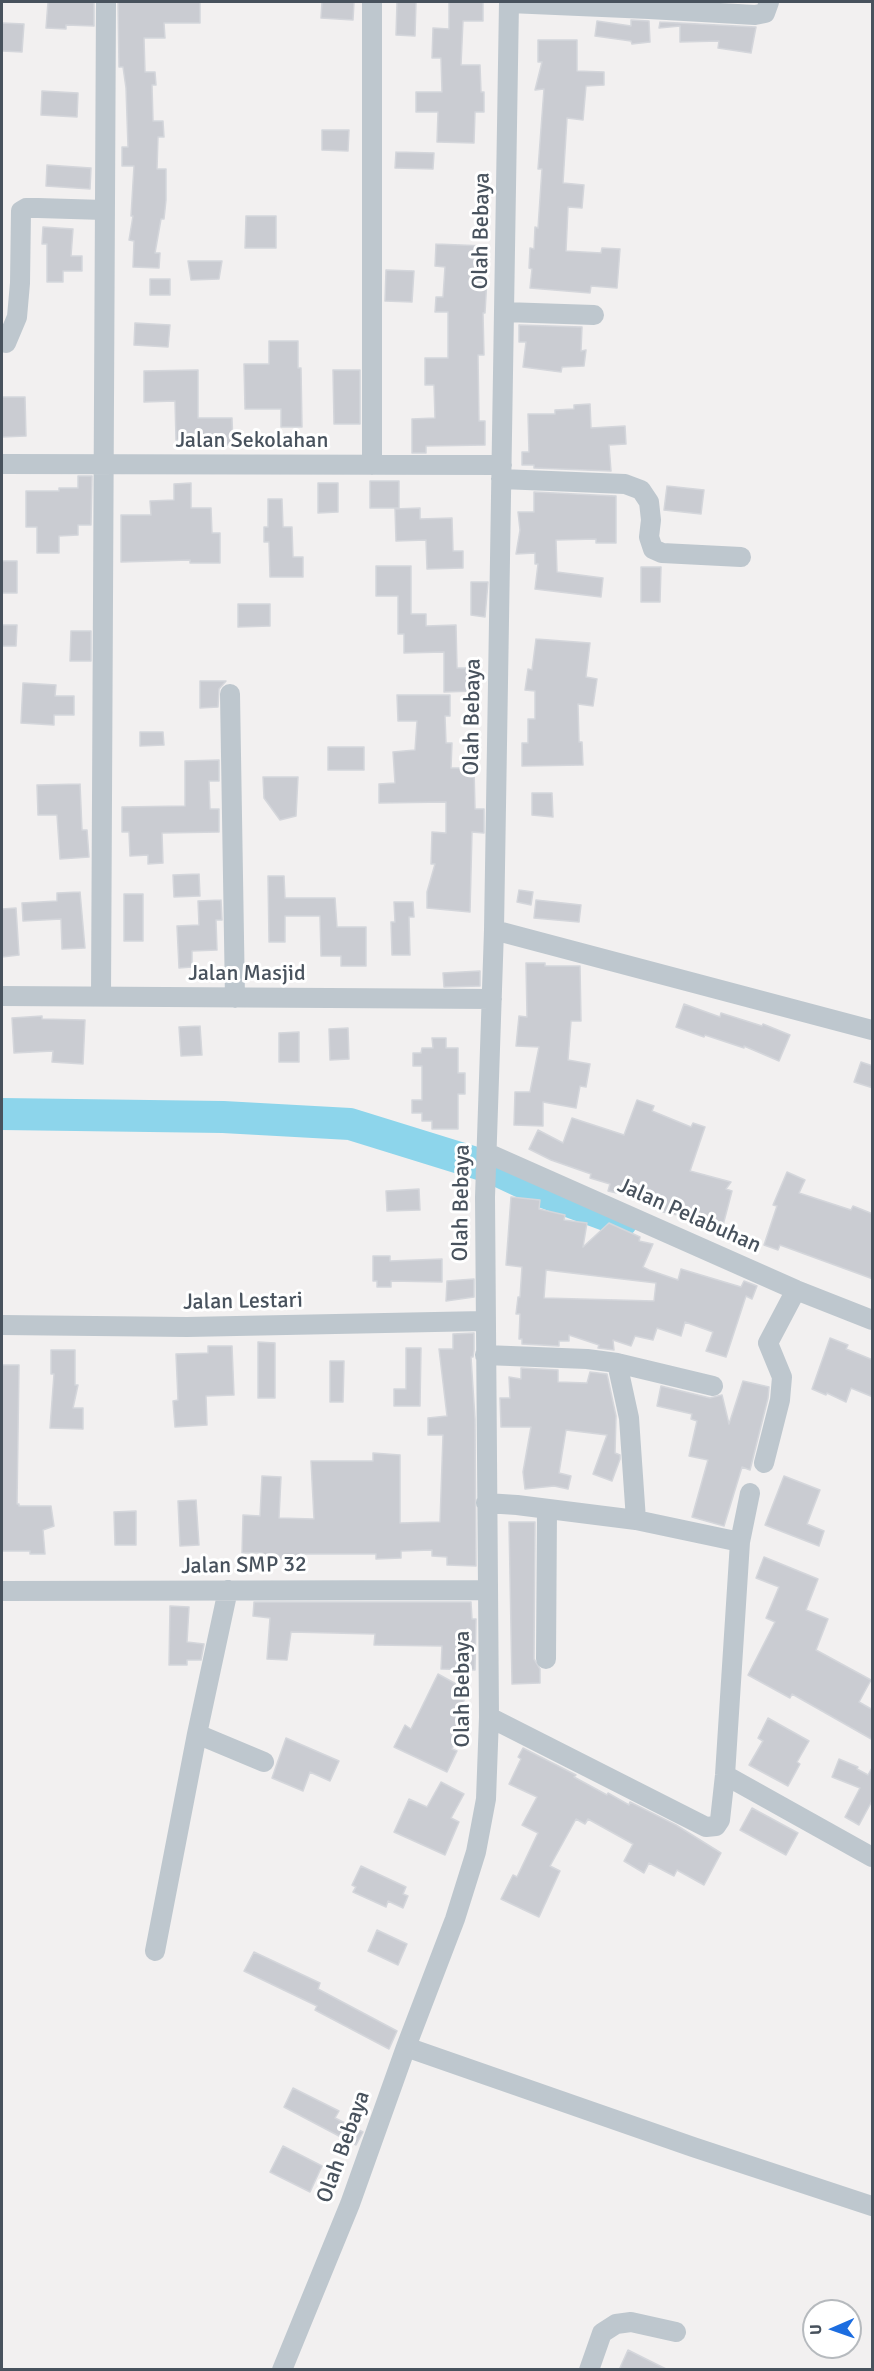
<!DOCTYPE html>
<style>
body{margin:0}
#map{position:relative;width:874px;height:2371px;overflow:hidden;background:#f2f0f0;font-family:Signika,sans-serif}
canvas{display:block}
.frame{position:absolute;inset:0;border:3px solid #48525d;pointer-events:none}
.north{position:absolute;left:802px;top:2299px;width:60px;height:60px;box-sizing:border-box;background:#fff;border:2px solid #b6babe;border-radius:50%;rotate:268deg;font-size:16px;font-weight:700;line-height:24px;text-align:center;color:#48525d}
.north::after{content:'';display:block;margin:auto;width:21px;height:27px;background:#1c6de0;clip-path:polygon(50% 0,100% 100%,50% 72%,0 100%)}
</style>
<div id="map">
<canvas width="874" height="2371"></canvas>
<div class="frame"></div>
<div class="north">U</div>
</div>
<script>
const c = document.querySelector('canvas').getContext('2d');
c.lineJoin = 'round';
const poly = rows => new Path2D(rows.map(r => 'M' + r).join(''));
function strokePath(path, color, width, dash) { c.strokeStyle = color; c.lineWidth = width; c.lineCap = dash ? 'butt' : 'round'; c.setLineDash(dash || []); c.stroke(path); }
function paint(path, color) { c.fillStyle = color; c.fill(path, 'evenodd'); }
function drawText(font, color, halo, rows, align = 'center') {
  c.font = font + ' Signika,sans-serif'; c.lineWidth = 6; c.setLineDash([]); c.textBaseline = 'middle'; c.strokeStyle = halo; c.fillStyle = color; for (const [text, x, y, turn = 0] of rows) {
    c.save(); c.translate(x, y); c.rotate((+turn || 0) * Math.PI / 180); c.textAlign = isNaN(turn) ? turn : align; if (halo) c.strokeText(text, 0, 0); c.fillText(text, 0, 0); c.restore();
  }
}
const river = poly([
 [2,1114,223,1117,350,1124,492,1168,541,1191,622,1221]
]);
const building = poly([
 [48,2,94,2,94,26,66,25,66,29,46,28,48,2],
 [118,2,200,2,200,23,164,23,165,38,144,38,145,72,155,72,156,85,152,85,153,121,163,121,164,137,158,137,157,169,166,169,166,200,164,219,161,219,155,253,160,253,159,268,133,267,134,241,129,240,133,216,131,216,134,166,122,166,122,147,128,147,126,88,123,67,119,67,118,2],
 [322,2,354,2,353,20,321,18,322,2],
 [397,2,416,2,415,36,396,35,397,2],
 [449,2,483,2,483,21,463,21,461,65,480,65,481,92,484,92,484,112,475,112,474,143,437,142,438,112,416,112,416,92,442,92,441,58,432,58,433,28,449,29,449,2],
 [631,20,649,21,650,42,632,44,631,41,595,36,597,21,631,26,631,20],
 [660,22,756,27,751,53,718,48,719,41,680,42,680,26,659,28,660,22],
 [2,23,24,24,22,52,2,51,2,23],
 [538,40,577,40,577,71,604,72,604,85,586,86,583,120,567,118,563,183,584,185,582,208,568,207,566,251,601,253,602,248,620,249,617,288,591,286,590,293,530,288,532,269,529,268,530,248,534,249,535,227,538,228,542,169,538,169,544,89,535,90,542,62,538,62,538,40],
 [42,91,78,93,77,117,41,115,42,91],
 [322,130,349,130,348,151,322,150,322,130],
 [396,152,434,153,433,169,395,168,396,152],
 [47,165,91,168,90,189,46,186,47,165],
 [246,216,276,216,276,248,245,248,246,216],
 [43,227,73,229,71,256,82,256,82,271,63,271,63,282,47,282,47,244,42,244,43,227],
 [436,244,485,246,484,278,487,278,485,313,483,313,484,355,478,355,479,421,485,421,485,445,426,446,426,453,412,453,412,419,435,418,434,385,425,385,425,358,448,358,448,312,435,312,436,297,443,297,445,267,435,266,436,244],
 [188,261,222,261,219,279,191,280,188,261],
 [386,270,414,271,412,302,385,301,386,270],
 [150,279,170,279,170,295,150,295,150,279],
 [135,323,170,325,168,347,134,345,135,323],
 [519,325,582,327,581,351,586,350,584,366,562,367,561,372,523,367,526,342,519,342,519,325],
 [269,341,298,341,298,368,301,368,302,427,281,427,281,409,245,409,244,364,269,364,269,341],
 [198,370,198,418,232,418,233,445,217,445,217,440,176,440,175,401,144,402,144,371,198,370],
 [333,370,360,370,360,424,334,424,333,370],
 [2,397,25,397,26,436,2,437,2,397],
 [590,404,591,428,625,426,626,444,609,445,611,471,534,468,534,465,522,465,522,452,529,452,528,414,555,414,555,410,574,409,574,405,590,404],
 [78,476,92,476,91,525,78,525,78,535,59,536,59,553,37,553,37,527,26,527,26,491,59,491,59,488,78,488,78,476],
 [370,481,399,481,399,508,370,508,370,481],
 [191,483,191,508,211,508,212,533,220,533,220,563,190,563,190,560,121,562,121,515,151,515,150,501,174,500,174,484,191,483],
 [318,483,338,483,338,512,318,513,318,483],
 [667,486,704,490,701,514,664,510,667,486],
 [534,492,616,496,616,543,596,543,596,539,556,540,557,572,603,578,601,597,535,589,538,564,535,564,535,553,516,554,520,530,518,512,534,512,534,492],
 [268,499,282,499,283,527,292,527,293,557,303,557,303,577,270,577,269,542,264,542,264,527,268,527,268,499],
 [420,508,420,519,452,518,453,551,463,551,463,568,427,569,426,540,396,541,395,509,420,508],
 [2,561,17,561,17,593,2,593,2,561],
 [376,566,411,566,411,614,426,614,426,626,456,625,457,668,476,668,476,691,444,692,444,652,404,653,404,634,398,634,398,596,376,596,376,566],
 [641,567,661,567,660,602,641,602,641,567],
 [471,582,488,582,485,617,471,615,471,582],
 [238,604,270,604,270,626,238,627,238,604],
 [2,625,17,625,16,646,2,646,2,625],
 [71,631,91,631,91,661,70,661,71,631],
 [536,639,590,643,586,677,597,679,593,706,578,704,579,742,582,742,583,765,522,766,522,743,528,743,528,719,535,719,535,691,525,690,528,669,532,670,536,639],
 [200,681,226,681,219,689,218,707,200,708,200,681],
 [23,683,56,685,55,696,74,696,74,715,54,715,54,725,21,723,23,683],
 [397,695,450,695,450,716,445,716,446,743,452,743,451,768,474,768,475,809,484,809,484,833,472,832,470,912,427,908,427,892,435,864,431,864,432,832,446,833,446,802,379,803,379,784,395,783,393,752,415,750,417,721,398,721,397,695],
 [140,732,163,732,164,745,140,746,140,732],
 [328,747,364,747,364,770,328,770,328,747],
 [219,760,219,781,209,781,210,809,219,809,219,832,162,833,163,863,148,864,148,855,130,856,129,832,122,832,122,807,185,806,185,761,219,760],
 [263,777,298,777,296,816,280,820,264,798,263,777],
 [80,784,82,830,87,830,89,857,60,859,57,815,38,815,37,785,80,784],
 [532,793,552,793,553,817,532,815,532,793],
 [199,874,200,896,174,897,173,875,199,874],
 [268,876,284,876,285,898,335,898,337,927,366,927,366,966,341,966,341,956,321,956,320,916,285,916,285,942,269,942,268,876],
 [519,890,533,892,531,905,517,902,519,890],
 [80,892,85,948,62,949,61,919,23,921,22,903,57,901,57,893,80,892],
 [124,894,143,894,143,941,124,941,124,894],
 [221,900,222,920,216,920,217,950,192,951,192,967,179,968,177,926,199,925,198,901,221,900],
 [536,900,581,905,579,922,534,918,536,900],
 [394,902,413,902,414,917,409,917,410,955,392,955,391,922,395,922,394,902],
 [16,908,19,955,2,957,2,909,16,908],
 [526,963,545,963,545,966,580,966,581,1021,571,1021,568,1060,590,1064,586,1087,580,1086,576,1108,543,1102,543,1126,514,1125,515,1092,530,1092,539,1047,516,1046,519,1016,527,1017,526,963],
 [480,971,480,986,444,987,443,973,480,971],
 [684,1004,720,1017,721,1013,762,1026,763,1024,790,1035,779,1061,744,1046,744,1048,705,1035,704,1037,676,1027,684,1004],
 [42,1016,42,1019,85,1020,83,1064,52,1062,53,1051,14,1053,12,1018,42,1016],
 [200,1026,202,1055,181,1056,179,1027,200,1026],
 [348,1028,349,1059,330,1060,329,1029,348,1028],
 [299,1032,299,1062,279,1062,279,1033,299,1032],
 [432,1038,446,1038,446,1048,458,1048,458,1073,465,1073,465,1094,458,1094,458,1129,432,1129,432,1121,422,1121,422,1113,412,1113,412,1100,422,1100,422,1066,413,1066,413,1053,421,1053,422,1048,433,1048,432,1038],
 [861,1062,873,1066,873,1088,854,1082,861,1062],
 [637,1100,654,1106,652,1111,691,1127,693,1123,705,1127,690,1171,731,1182,726,1189,732,1191,722,1229,705,1224,706,1221,663,1212,664,1204,608,1191,610,1184,590,1178,591,1174,551,1160,529,1149,538,1130,563,1143,572,1118,624,1135,637,1100],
 [787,1172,805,1180,799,1193,851,1210,853,1206,873,1214,873,1279,780,1245,778,1250,764,1245,777,1206,773,1205,787,1172],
 [419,1189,420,1210,387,1211,386,1191,419,1189],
 [511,1197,540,1200,539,1209,565,1215,564,1220,587,1223,583,1247,609,1223,640,1237,639,1241,653,1244,643,1267,649,1270,678,1280,681,1269,741,1287,744,1281,757,1286,752,1299,746,1296,726,1357,706,1351,713,1332,685,1322,681,1336,657,1328,653,1340,635,1336,631,1346,613,1340,614,1350,598,1348,599,1345,569,1335,569,1341,559,1341,559,1346,522,1344,522,1339,519,1339,520,1314,516,1314,518,1297,520,1297,522,1267,506,1265,511,1197],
 [546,1270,656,1283,654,1301,544,1298,546,1270],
 [373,1256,390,1256,390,1261,442,1259,442,1282,391,1281,391,1287,377,1287,377,1281,373,1281,373,1256],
 [474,1279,474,1297,446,1301,447,1281,474,1279],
 [474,1333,474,1350,473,1357,471,1357,475,1419,476,1566,447,1565,447,1557,432,1556,432,1550,401,1551,401,1558,376,1559,376,1554,300,1554,299,1561,262,1557,262,1553,242,1553,243,1515,260,1516,262,1476,281,1477,279,1518,314,1519,311,1461,373,1461,373,1453,400,1455,400,1523,440,1522,443,1435,428,1435,428,1418,447,1416,439,1349,453,1349,453,1334,474,1333],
 [830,1338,848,1345,846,1349,873,1360,873,1397,851,1388,846,1402,827,1393,826,1395,812,1389,830,1338],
 [258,1342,275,1343,275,1398,258,1398,258,1342],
 [208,1346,232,1346,234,1395,206,1396,207,1425,175,1427,173,1401,178,1400,176,1354,208,1353,208,1346],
 [406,1348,421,1348,420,1406,394,1406,394,1389,406,1389,406,1348],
 [51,1350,75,1350,75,1385,78,1385,73,1408,83,1408,83,1429,50,1428,54,1374,51,1374,51,1350],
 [330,1361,344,1361,343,1402,330,1402,330,1361],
 [2,1365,19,1365,17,1504,19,1504,19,1506,51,1506,54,1526,43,1530,45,1554,30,1554,30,1551,2,1551,2,1365],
 [521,1368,558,1370,558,1382,587,1383,590,1372,607,1374,616,1416,615,1453,620,1455,620,1459,612,1481,593,1474,607,1435,566,1430,559,1473,571,1476,568,1489,554,1486,525,1489,523,1472,531,1427,501,1427,500,1398,510,1398,509,1377,521,1379,521,1368],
 [743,1381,769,1387,768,1398,750,1470,742,1467,724,1526,692,1517,708,1460,689,1456,697,1421,691,1419,692,1414,657,1406,661,1386,710,1398,722,1395,729,1424,743,1381],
 [784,1476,820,1490,807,1524,824,1531,819,1546,765,1525,784,1476],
 [196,1500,199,1545,180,1546,178,1501,196,1500],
 [136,1511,136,1545,115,1545,114,1512,136,1511],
 [509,1522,535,1522,534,1659,540,1669,540,1683,512,1684,509,1522],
 [764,1557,818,1579,806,1610,828,1619,816,1650,871,1680,859,1702,873,1710,873,1740,792,1694,790,1698,748,1675,775,1622,766,1618,779,1587,756,1578,764,1557],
 [254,1602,471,1602,472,1619,476,1619,475,1670,441,1669,442,1646,374,1645,375,1634,291,1632,287,1660,267,1659,270,1618,253,1616,254,1602],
 [170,1606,189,1607,187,1642,204,1644,201,1660,187,1660,187,1665,169,1665,170,1606],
 [438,1674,469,1691,456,1716,466,1721,452,1749,457,1751,447,1772,394,1747,405,1725,411,1729,438,1674],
 [768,1718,809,1741,797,1762,800,1764,788,1786,749,1765,763,1741,758,1738,768,1718],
 [286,1738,339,1761,330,1781,310,1772,303,1791,272,1778,286,1738],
 [523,1748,576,1775,574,1777,607,1795,608,1793,629,1805,630,1802,676,1825,721,1853,704,1885,677,1870,674,1876,649,1863,644,1873,624,1861,633,1844,588,1819,585,1824,576,1819,550,1866,560,1871,539,1917,501,1899,513,1875,517,1877,538,1833,522,1825,537,1797,509,1784,521,1759,518,1757,523,1748],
 [839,1759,858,1767,857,1769,868,1775,873,1766,873,1799,859,1825,845,1817,860,1788,832,1777,839,1759],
 [441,1782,464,1794,451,1818,459,1822,445,1855,394,1832,409,1799,427,1807,441,1782],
 [752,1808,798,1833,786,1855,740,1830,752,1808],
 [361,1866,406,1887,403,1894,408,1896,403,1908,388,1901,386,1907,353,1892,356,1887,352,1885,361,1866],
 [377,1930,407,1944,398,1965,368,1951,377,1930],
 [254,1952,320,1983,318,1989,397,2031,389,2049,315,2010,317,2006,244,1971,254,1952],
 [293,2088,339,2111,335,2118,363,2132,356,2145,284,2107,293,2088],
 [283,2146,322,2166,310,2192,270,2172,283,2146],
 [628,2350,668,2370,619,2370,628,2350]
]);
const minor = poly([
 [509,3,649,9,650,2],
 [649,9,755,15,765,13,769,2],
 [504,312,594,315],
 [6,343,17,317,20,283,21,211,26,208,38,208,104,210],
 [2,464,502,465],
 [372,465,372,2],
 [501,479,625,484,641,490,649,502,651,520,649,537,653,549,662,553,741,557],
 [230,694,235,998],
 [494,930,872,1030],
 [2,996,492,999],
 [101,996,106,2],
 [487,1153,796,1290,872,1320],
 [2,1325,187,1327,484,1321],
 [485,1355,587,1359,617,1363,629,1418,636,1520],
 [617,1363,713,1386],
 [764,1463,780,1400,782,1377,768,1343,796,1290],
 [486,1503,517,1505,636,1520,740,1542],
 [2,1591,487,1590],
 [546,1659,547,1509],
 [489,1717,706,1827,716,1826,720,1820,725,1775,740,1542,750,1493],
 [197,1734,264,1762],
 [725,1775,872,1857],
 [155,1951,197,1734,228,1590],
 [406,2047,693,2147,872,2206],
 [282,2370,350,2204,406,2047,455,1919,476,1852,486,1799,489,1717,485,1197,494,930,509,2],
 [589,2370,602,2333,616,2324,631,2322,676,2332]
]);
const streetNames = [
 ["Olah Bebaya",482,231,-89],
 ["Jalan Sekolahan",252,441],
 ["Olah Bebaya",473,717,-89],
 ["Jalan Masjid",247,974],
 ["Olah Bebaya",462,1203,-89],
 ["Jalan Pelabuhan",689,1216,24],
 ["Jalan Lestari",243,1302,-1],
 ["Jalan SMP 32",244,1566,-1],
 ["Olah Bebaya",463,1689,-90],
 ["Olah Bebaya",344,2147,-70]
];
strokePath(river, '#8dd5eb', 32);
paint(building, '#caccd2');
strokePath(building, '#d4d6db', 1.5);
strokePath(minor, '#bec7ce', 20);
drawText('22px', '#48525d', '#fff', streetNames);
</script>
